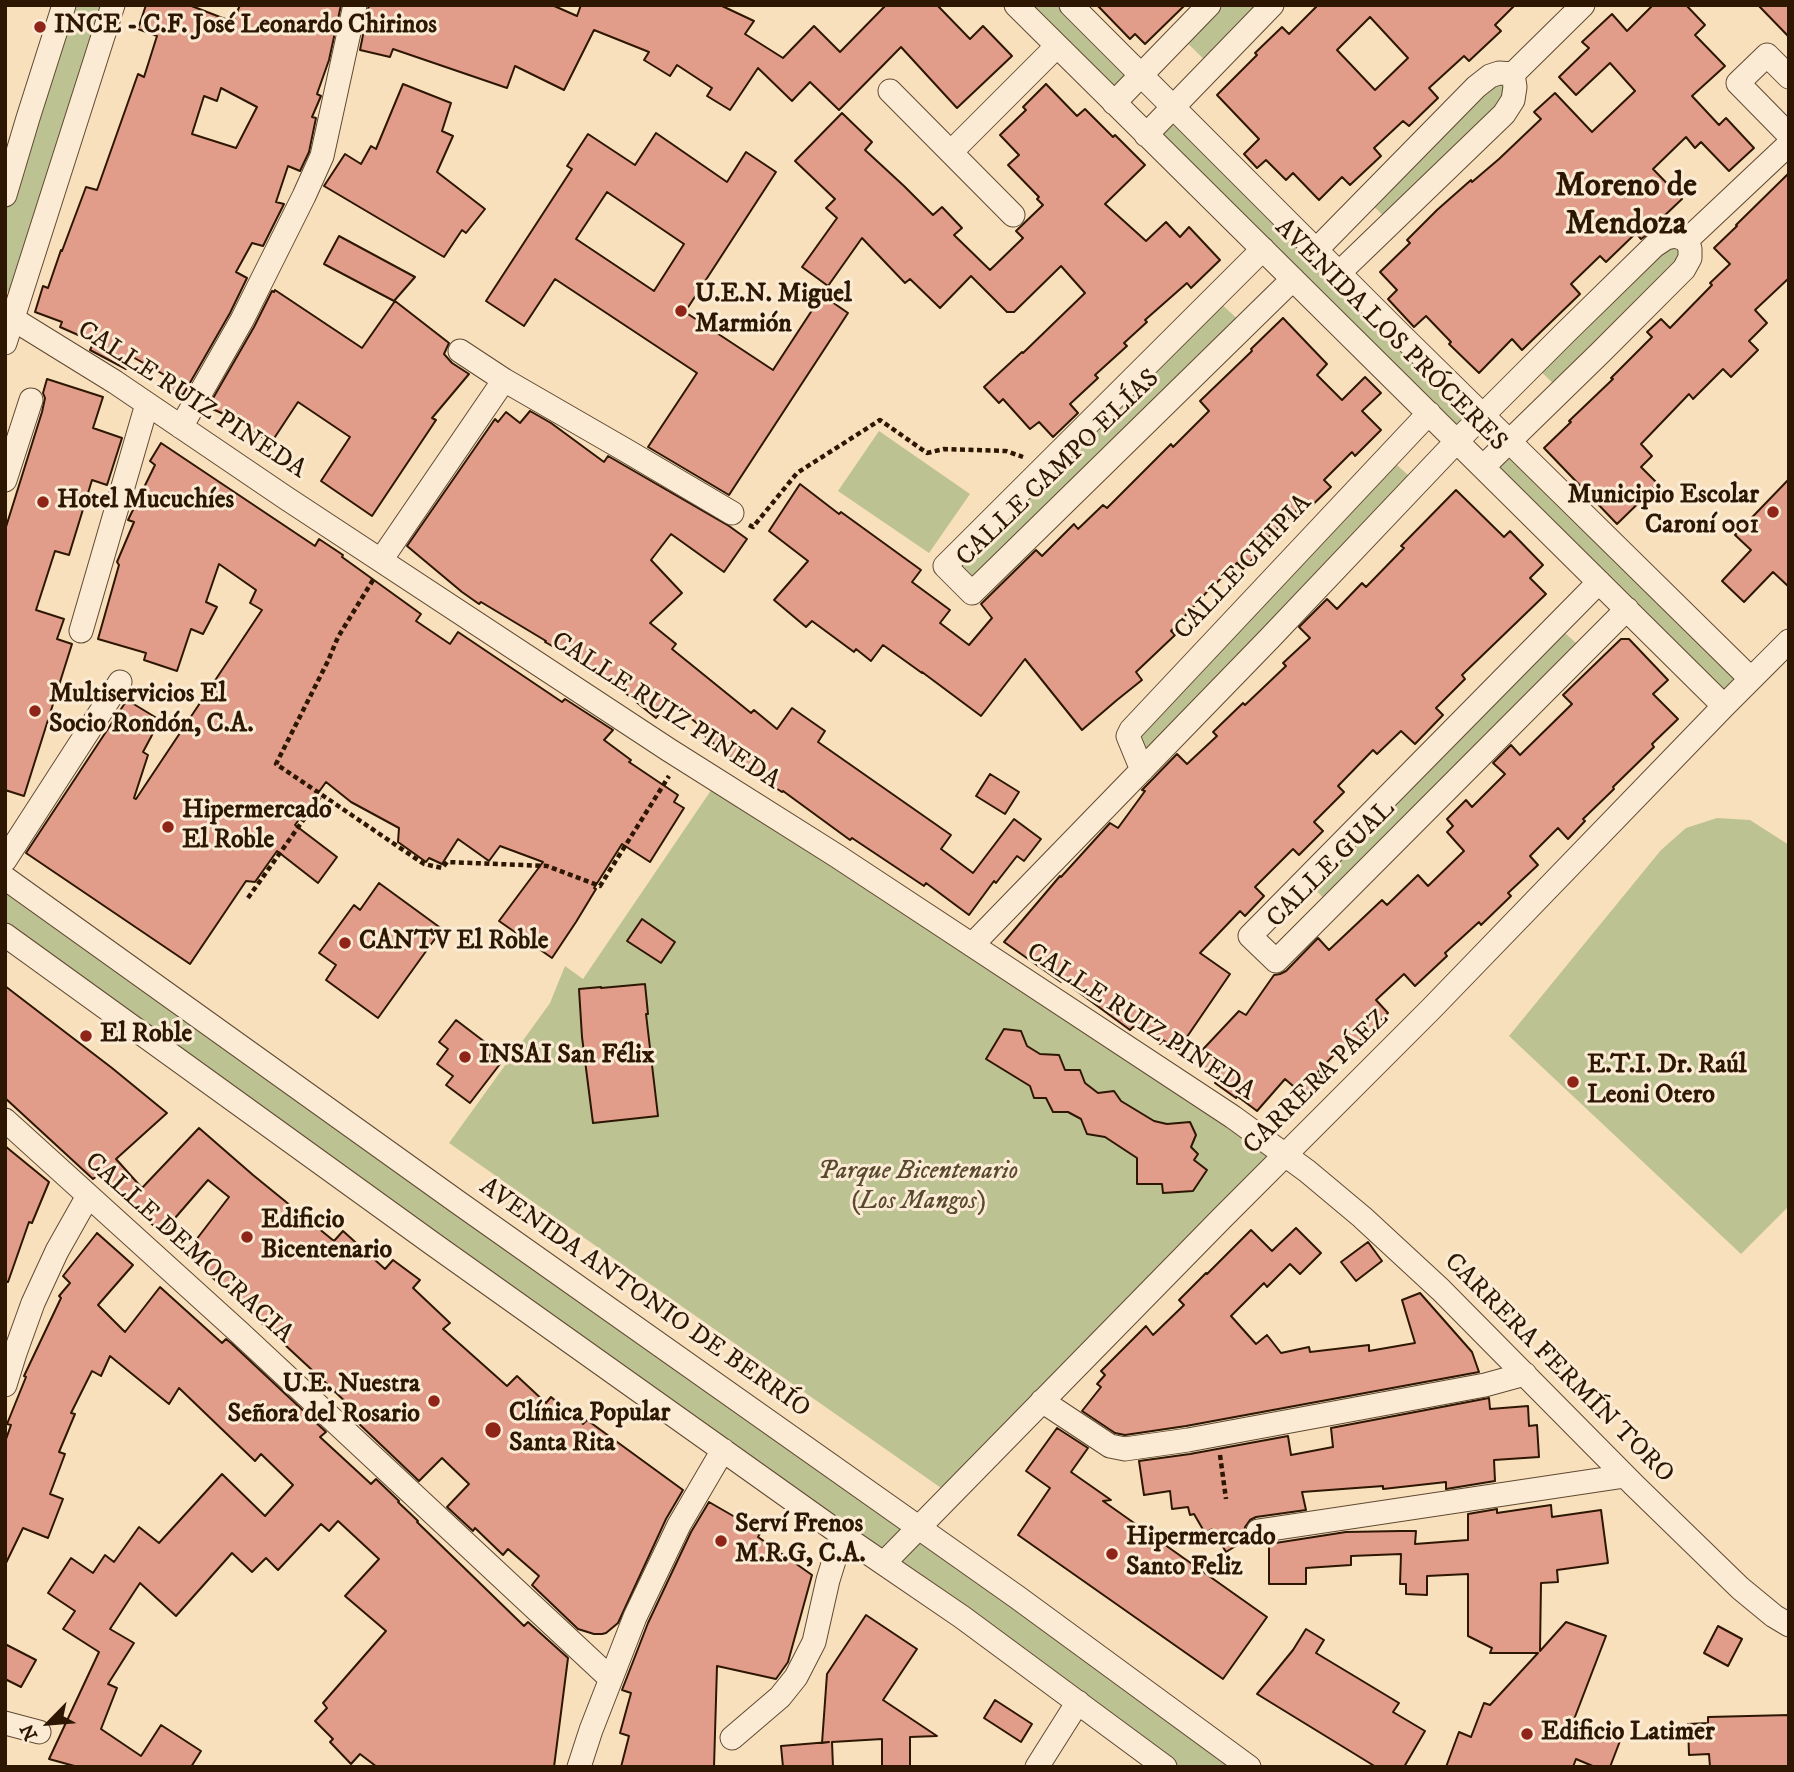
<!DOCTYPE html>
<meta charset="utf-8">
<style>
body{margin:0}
#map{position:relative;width:1794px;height:1772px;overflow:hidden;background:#f9e0bd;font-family:"IM FELL DW Pica",serif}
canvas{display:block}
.frame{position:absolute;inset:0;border:7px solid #2d1703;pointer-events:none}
.north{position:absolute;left:14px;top:1688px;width:70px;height:70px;-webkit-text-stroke:5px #fbebd4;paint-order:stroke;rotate:245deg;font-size:19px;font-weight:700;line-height:28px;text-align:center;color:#2d1703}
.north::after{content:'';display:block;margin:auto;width:24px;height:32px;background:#2d1703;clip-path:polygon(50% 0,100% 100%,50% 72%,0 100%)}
</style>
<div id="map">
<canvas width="1794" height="1772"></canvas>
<div class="frame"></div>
<div class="north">N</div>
</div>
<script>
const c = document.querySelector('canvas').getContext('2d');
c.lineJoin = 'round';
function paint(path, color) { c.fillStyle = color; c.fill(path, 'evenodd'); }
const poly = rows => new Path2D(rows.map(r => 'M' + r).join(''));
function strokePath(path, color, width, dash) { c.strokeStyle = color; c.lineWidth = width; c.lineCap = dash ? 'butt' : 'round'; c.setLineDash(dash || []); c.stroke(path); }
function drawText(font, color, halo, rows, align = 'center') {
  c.font = font + ' "IM FELL DW Pica",serif'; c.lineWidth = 6; c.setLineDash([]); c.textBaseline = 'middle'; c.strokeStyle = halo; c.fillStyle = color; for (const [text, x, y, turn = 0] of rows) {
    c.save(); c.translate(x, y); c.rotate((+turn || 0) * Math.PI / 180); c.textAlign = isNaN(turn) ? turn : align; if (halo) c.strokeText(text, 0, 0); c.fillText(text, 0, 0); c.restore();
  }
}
const green = poly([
 [64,5,113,5,19,299,5,290,5,195],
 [1016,5,1071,5,1141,75,1114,103],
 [1209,5,1272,5,1212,67,1180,36],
 [1490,76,1515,87,1391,223,1366,199],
 [1173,107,1483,415,1457,441,1146,135],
 [1654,246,1690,249,1561,391,1534,365],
 [1215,298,1245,326,972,593,945,566],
 [879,431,970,494,929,553,838,491],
 [1509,441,1751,679,1724,705,1483,467],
 [1388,457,1417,483,1142,770,1131,730],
 [1556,625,1585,651,1331,906,1305,879],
 [718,780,1285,1155,951,1495,449,1143,550,1003,565,966,583,979],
 [1717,818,1750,820,1789,845,1789,1206,1741,1254,1509,1036,1661,850,1686,828],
 [5,878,1249,1767,1165,1767,5,935]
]);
const building = poly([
 [146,5,189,5,233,22,240,5,341,5,329,60,317,94,321,96,312,117,316,118,309,152,300,171,288,166,276,202,284,204,263,246,252,243,236,272,247,278,230,313,183,395,170,389,175,381,131,356,126,369,90,350,94,342,60,327,62,322,35,312,43,286,48,288,61,250,62,251,86,187,97,190,138,74,144,77,157,36,138,29,146,5],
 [221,88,257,107,236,148,192,134,204,96,217,101,221,88],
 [369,5,552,5,577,16,581,5,720,5,754,21,745,34,783,58,814,26,840,52,886,5,937,5,970,39,983,26,1012,56,957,108,901,47,839,110,810,82,792,101,758,68,730,110,707,96,712,88,677,65,670,76,644,60,649,52,594,30,564,90,515,66,507,88,393,49,390,57,360,50,369,5],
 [1097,5,1185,5,1145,44,1135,34,1130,39,1097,5],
 [1318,5,1515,5,1495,25,1501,31,1469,61,1464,56,1429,88,1438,98,1409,126,1403,121,1374,148,1381,156,1350,185,1342,177,1319,200,1293,173,1286,180,1266,160,1257,168,1244,154,1259,139,1217,95,1257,55,1255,53,1282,27,1289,34,1318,5],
 [1370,17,1408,58,1375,90,1337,50,1370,17],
 [1653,5,1686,5,1705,25,1695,35,1725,66,1692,96,1719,125,1726,118,1754,148,1729,171,1701,142,1695,148,1686,137,1653,169,1682,199,1663,217,1667,221,1641,239,1636,233,1606,262,1600,256,1571,284,1580,294,1522,350,1512,339,1479,373,1449,344,1451,342,1426,316,1414,327,1388,299,1397,290,1380,272,1410,243,1407,240,1437,210,1471,180,1472,182,1499,159,1541,119,1534,112,1555,93,1592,132,1635,91,1610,63,1576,95,1559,77,1589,48,1582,42,1612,14,1627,31,1653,5],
 [1758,5,1789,5,1789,37,1758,5],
 [403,84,451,103,442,131,453,136,437,172,485,209,466,233,462,230,444,257,324,186,345,154,361,164,371,146,376,149,403,84],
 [1046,84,1077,116,1085,109,1113,137,1115,135,1145,165,1105,204,1146,241,1166,222,1180,237,1189,227,1220,260,1191,288,1187,283,1145,320,1147,322,1124,343,1127,346,1095,375,1098,378,1070,404,1078,413,1053,437,1039,422,1030,429,1003,399,999,403,984,387,1022,352,1023,353,1085,293,1061,266,1014,312,1007,312,971,276,940,308,910,279,905,283,862,238,828,286,802,267,837,218,826,208,835,199,795,161,842,113,872,142,865,150,904,186,933,215,942,207,962,228,954,235,990,270,1023,238,1016,231,1043,205,1037,199,1039,197,1008,165,1019,155,1000,135,1026,110,1023,107,1046,84],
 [656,133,727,182,746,152,776,172,685,312,773,370,822,295,848,313,729,495,648,447,697,373,555,279,524,326,486,301,572,169,567,166,588,134,635,165,656,133],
 [607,192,684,244,654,291,576,239,607,192],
 [1789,173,1789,278,1755,310,1767,323,1749,341,1758,350,1731,377,1723,369,1693,399,1689,394,1641,444,1652,456,1641,467,1658,484,1617,524,1544,448,1571,422,1569,421,1613,379,1611,378,1652,337,1647,332,1661,319,1670,328,1712,285,1710,283,1730,264,1714,248,1737,226,1736,225,1789,173],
 [339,236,415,277,394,301,324,264,339,236],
 [275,290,362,348,395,301,449,343,444,354,452,363,469,374,432,418,436,420,372,516,321,481,350,437,298,402,271,443,237,420,208,407,254,327,272,291,274,292,275,290],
 [1283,318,1327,364,1317,375,1342,400,1365,377,1381,393,1362,411,1381,430,1355,456,1352,452,1324,480,1331,487,1301,516,1296,511,1257,548,1260,552,1243,569,1237,563,1206,593,1171,631,1175,635,1136,672,1142,680,1117,700,1082,730,1025,659,981,716,922,672,922,673,883,645,871,661,856,649,854,652,812,621,806,627,774,600,808,561,769,531,800,484,839,514,841,512,921,570,912,582,950,610,940,623,969,645,992,618,981,604,1036,550,1042,556,1074,524,1078,529,1103,505,1107,508,1171,444,1173,447,1209,411,1200,401,1252,351,1251,349,1283,318],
 [47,379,103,397,93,428,122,438,107,485,92,480,69,555,55,551,36,610,64,619,57,639,72,644,24,796,5,790,5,530,42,412,45,398,43,393,47,379],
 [530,411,551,423,604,462,608,456,729,526,747,539,724,572,671,534,651,560,682,593,650,623,676,644,672,649,751,713,754,710,777,729,792,708,825,731,818,742,951,835,941,849,973,873,1014,819,1041,839,1024,861,1017,856,996,883,994,881,969,915,926,883,924,886,852,838,850,840,783,791,782,792,737,763,700,732,703,728,669,701,656,718,602,674,545,642,546,641,481,602,479,604,462,592,407,546,495,419,498,422,506,412,520,423,530,411],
 [161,443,315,546,319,539,343,555,342,557,421,614,416,621,450,644,458,632,562,702,565,699,613,730,604,740,631,760,629,762,678,795,674,802,684,808,650,862,622,844,594,888,596,889,576,922,552,958,499,921,543,862,500,846,489,861,458,839,442,864,429,858,426,862,398,842,399,828,351,802,326,782,295,825,337,857,318,883,277,851,255,882,246,881,190,964,26,853,127,700,160,720,143,752,148,755,134,798,136,799,262,610,250,603,256,590,219,564,206,602,217,607,203,634,191,629,177,671,144,660,146,653,98,639,119,565,117,562,134,522,128,520,155,465,150,461,161,443],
 [1789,479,1789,587,1773,572,1744,602,1722,581,1751,550,1735,535,1789,479],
 [1456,490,1504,537,1510,531,1543,565,1530,578,1546,594,1462,675,1465,679,1436,708,1443,715,1415,744,1401,731,1377,754,1373,750,1338,786,1344,792,1314,822,1323,831,1299,855,1293,849,1255,887,1264,896,1245,916,1240,911,1200,953,1230,974,1178,1050,1163,1040,1160,1044,1134,1026,1130,1030,1062,980,1061,982,1004,942,1060,876,1061,877,1110,823,1118,828,1145,791,1142,790,1177,754,1187,764,1217,736,1213,732,1243,703,1245,705,1286,666,1283,663,1310,638,1299,627,1327,599,1337,609,1362,583,1366,587,1404,548,1401,546,1456,490],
 [1621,639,1629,639,1668,680,1653,694,1678,719,1652,744,1654,747,1613,787,1614,789,1583,819,1585,821,1568,839,1558,828,1530,856,1538,865,1508,893,1511,896,1481,925,1479,922,1445,953,1447,956,1415,986,1404,974,1376,1000,1388,1013,1353,1048,1346,1042,1317,1073,1324,1079,1307,1098,1285,1079,1257,1111,1237,1096,1236,1098,1215,1083,1218,1078,1192,1061,1239,1011,1246,1015,1274,975,1280,974,1286,971,1318,938,1329,950,1382,900,1387,905,1418,875,1428,886,1464,851,1447,832,1453,826,1447,819,1466,800,1472,807,1505,774,1493,763,1511,745,1520,755,1572,704,1563,695,1621,639],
 [990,774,1019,792,1005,814,976,796,990,774],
 [379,883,442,929,378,1018,326,980,336,965,319,953,354,905,360,910,379,883],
 [642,919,675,942,661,963,627,941,642,919],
 [645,984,648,1014,646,1014,658,1116,593,1123,582,1037,579,989,601,987,601,988,645,984],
 [5,986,112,1068,167,1113,116,1159,142,1188,199,1128,253,1175,334,1241,343,1231,385,1269,393,1260,420,1280,413,1288,450,1323,443,1329,507,1386,517,1376,546,1403,551,1397,583,1424,587,1420,683,1490,666,1519,618,1623,606,1633,602,1634,594,1634,578,1629,532,1585,539,1576,508,1549,503,1555,475,1528,473,1531,447,1507,469,1484,442,1458,419,1481,356,1421,360,1416,326,1383,186,1253,229,1197,208,1180,162,1233,97,1176,93,1179,5,1098,5,986],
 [456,1020,494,1049,489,1056,500,1064,470,1103,446,1085,453,1076,437,1064,448,1049,439,1042,456,1020],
 [1004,1029,1021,1031,1027,1046,1040,1054,1059,1055,1065,1070,1080,1070,1085,1083,1098,1093,1114,1091,1121,1101,1154,1121,1167,1124,1190,1122,1196,1135,1191,1147,1198,1154,1194,1160,1207,1170,1193,1191,1163,1193,1162,1184,1137,1184,1137,1158,1105,1137,1087,1134,1081,1119,1068,1112,1053,1112,1046,1098,1034,1098,1030,1086,986,1059,1004,1029],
 [5,1146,49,1182,32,1223,29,1222,8,1282,5,1281,5,1146],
 [1296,1228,1321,1253,1300,1274,1290,1264,1267,1287,1264,1283,1231,1316,1256,1344,1267,1335,1281,1353,1309,1347,1310,1352,1369,1345,1369,1351,1415,1343,1402,1300,1420,1293,1472,1352,1479,1372,1186,1426,1125,1435,1115,1433,1082,1411,1101,1387,1097,1384,1105,1375,1101,1371,1146,1326,1153,1335,1184,1305,1179,1300,1206,1273,1207,1274,1251,1230,1272,1251,1296,1228],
 [97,1233,133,1265,98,1305,125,1332,160,1287,222,1343,226,1339,231,1343,326,1432,320,1437,371,1484,376,1479,399,1501,398,1502,418,1521,417,1522,524,1626,528,1622,568,1658,554,1767,377,1767,360,1754,351,1764,330,1742,333,1739,315,1721,327,1708,323,1703,386,1631,345,1596,379,1559,338,1521,329,1531,321,1524,278,1570,266,1558,252,1572,232,1553,176,1616,140,1583,110,1629,134,1643,108,1684,117,1688,101,1729,141,1756,161,1725,201,1751,191,1767,78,1767,49,1759,99,1652,63,1629,75,1611,48,1593,71,1558,93,1573,105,1555,114,1562,139,1527,159,1543,222,1474,265,1516,293,1485,261,1454,255,1461,179,1388,169,1404,110,1356,101,1376,92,1371,71,1413,75,1414,59,1452,65,1454,50,1494,63,1499,48,1538,23,1528,5,1565,5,1442,11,1425,7,1424,26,1377,24,1376,61,1298,59,1296,70,1283,63,1276,97,1233],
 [1368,1242,1382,1261,1356,1281,1341,1262,1368,1242],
 [1489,1398,1490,1409,1528,1406,1529,1426,1537,1425,1539,1457,1494,1460,1495,1481,1446,1489,1446,1482,1383,1489,1383,1486,1302,1492,1306,1510,1256,1517,1250,1520,1245,1527,1244,1534,1247,1539,1226,1552,1212,1529,1205,1533,1194,1514,1190,1515,1188,1507,1172,1509,1170,1491,1144,1495,1139,1461,1190,1454,1288,1436,1291,1455,1333,1447,1331,1428,1489,1398],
 [1057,1428,1088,1448,1071,1472,1111,1500,1103,1501,1267,1617,1223,1679,1018,1535,1050,1488,1026,1471,1057,1428],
 [709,1502,761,1532,758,1537,812,1575,788,1662,776,1679,717,1666,714,1767,621,1767,629,1736,620,1733,631,1693,622,1690,648,1623,691,1532,709,1502],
 [1551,1505,1552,1517,1601,1510,1608,1563,1557,1570,1558,1582,1541,1583,1540,1651,1566,1622,1606,1636,1573,1722,1620,1741,1610,1767,1595,1767,1576,1759,1573,1767,1446,1767,1459,1732,1471,1737,1484,1703,1490,1705,1538,1653,1490,1653,1492,1648,1468,1636,1468,1574,1427,1576,1427,1595,1406,1594,1406,1584,1400,1584,1401,1554,1351,1556,1351,1565,1306,1568,1306,1584,1269,1584,1269,1544,1346,1532,1401,1531,1416,1531,1415,1544,1468,1540,1468,1514,1497,1509,1497,1513,1551,1505],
 [866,1615,917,1649,883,1700,937,1736,910,1737,910,1767,882,1767,882,1739,832,1742,833,1767,783,1767,781,1746,829,1742,822,1743,827,1674,866,1615],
 [1718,1626,1742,1639,1728,1666,1704,1653,1718,1626],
 [1306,1629,1324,1640,1316,1653,1399,1703,1393,1712,1425,1731,1404,1767,1376,1767,1257,1694,1293,1650,1306,1629],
 [5,1644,36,1660,21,1687,5,1679,5,1644],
 [995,1700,1032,1724,1021,1742,984,1718,995,1700],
 [1789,1715,1789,1767,1710,1767,1709,1754,1689,1755,1688,1724,1708,1723,1708,1717,1789,1715]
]);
const path = poly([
 [749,525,753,527,797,473,880,420,927,453,944,449,1006,451,1023,457],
 [373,580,338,637,328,661,276,764,424,864,442,868,447,862,547,866,600,886,669,776],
 [248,898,321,795],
 [1220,1455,1226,1499]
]);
const minor = poly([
 [1016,5,1724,706],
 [1071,5,1400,334,1751,679],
 [1789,77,1767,55,1738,83,1789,135],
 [890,91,1013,215],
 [1114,103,1209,5],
 [1146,135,1272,5],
 [951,152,1057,46],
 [5,195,28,118,64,5],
 [1687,240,1789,144],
 [1263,249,945,566,972,593,1293,279],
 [1316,250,1476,87,1490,76,1499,73,1513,74,1583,5],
 [1339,273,1504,114,1513,100,1515,87,1513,74],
 [13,319,115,382,286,498,669,750,837,856,1233,1117,1307,1171,1362,1217,1441,1290,1634,1485,1740,1588,1774,1616,1789,1625],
 [5,343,113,5],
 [460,351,504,380],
 [181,427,242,320,304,196,322,156,355,5],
 [1483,467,1601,352,1684,269,1690,258,1690,249,1687,240],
 [5,480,31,400],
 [381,560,504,380,627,451,732,513],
 [1599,582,1250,936,1276,961,1627,609],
 [81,631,147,404],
 [1142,770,1128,736,1131,730,1429,413],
 [5,860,120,682],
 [5,878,459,1203,1017,1597,1249,1767],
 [5,935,433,1244,842,1535,962,1617,1165,1767],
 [972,945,1269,639,1457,441,1564,334,1654,246,1666,238,1675,236,1687,240],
 [5,1120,240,1333,610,1678],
 [5,1385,15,1353,33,1303,57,1251,88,1196],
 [1042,1401,1110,1446,1125,1449,1188,1440,1485,1385,1525,1374],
 [1258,1531,1625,1476],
 [884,1563,1222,1218,1431,1009,1724,706,1789,641],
 [5,1723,39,1732],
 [732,1738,780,1697,796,1677,814,1642,828,1580,842,1535],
 [579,1767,591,1730,635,1617,679,1525,723,1450],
 [1037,1767,1078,1702]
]);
const markers = [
 [40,27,7,"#8f2418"],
 [681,311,7,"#8f2418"],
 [43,502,7,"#8f2418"],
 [1773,512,7,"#8f2418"],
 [35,711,7,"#8f2418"],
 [168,827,7,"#8f2418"],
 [345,943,7,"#8f2418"],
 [86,1036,7,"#8f2418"],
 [465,1057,7,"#8f2418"],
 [1573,1082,7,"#8f2418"],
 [247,1237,7,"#8f2418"],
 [434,1401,7,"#8f2418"],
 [493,1430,9,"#8f2418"],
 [721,1541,7,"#8f2418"],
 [1112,1554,7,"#8f2418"],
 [1527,1734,7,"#8f2418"]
];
const poiNames = [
 ["INCE - C.F. José Leonardo Chirinos",54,27],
 ["U.E.N. Miguel",695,296],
 ["Marmión",695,326],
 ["Municipio Escolar",1759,497,"right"],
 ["Caroní 001",1759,527,"right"],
 ["Hotel Mucuchíes",57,502],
 ["Multiservicios El",49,696],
 ["Socio Rondón, C.A.",49,726],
 ["Hipermercado",182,812],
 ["El Roble",182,842],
 ["CANTV El Roble",359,943],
 ["El Roble",100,1036],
 ["INSAI San Félix",479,1057],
 ["E.T.I. Dr. Raúl",1587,1067],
 ["Leoni Otero",1587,1097],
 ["Edificio",261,1222],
 ["Bicentenario",261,1252],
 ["U.E. Nuestra",420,1386,"right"],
 ["Señora del Rosario",420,1416,"right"],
 ["Clínica Popular",509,1415],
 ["Santa Rita",509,1445],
 ["Serví Frenos",735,1526],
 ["M.R.G, C.A.",735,1556],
 ["Hipermercado",1126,1539],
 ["Santo Feliz",1126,1569],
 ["Edificio Latimer",1541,1734]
];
const streetNames = [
 ["AVENIDA LOS PRÓCERES",1390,336,45],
 ["CALLE RUIZ PINEDA",191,401,33],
 ["CALLE CAMPO ELÍAS",1059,469,-44],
 ["CALLE CHIPIA",1244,568,-47],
 ["CALLE RUIZ PINEDA",665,712,33],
 ["CALLE GUAL",1332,865,-45],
 ["CALLE RUIZ PINEDA",1140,1023,33],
 ["CARRERA PÁEZ",1317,1083,-45],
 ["CALLE DEMOCRACIA",188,1249,42],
 ["AVENIDA ANTONIO DE BERRÍO",644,1299,35],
 ["CARRERA FERMÍN TORO",1558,1369,45]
];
const parkNames = [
 ["Parque Bicentenario",918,1173],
 ["(Los Mangos)",918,1203]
];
const districtNames = [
 ["Moreno de",1626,188],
 ["Mendoza",1626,226]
];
paint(green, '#bcc292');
paint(building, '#e19d89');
strokePath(building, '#2d1703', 2);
strokePath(minor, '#604932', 25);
strokePath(path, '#2d1703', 4.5, [5, 3.5]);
strokePath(minor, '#fbebd4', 23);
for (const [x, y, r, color] of markers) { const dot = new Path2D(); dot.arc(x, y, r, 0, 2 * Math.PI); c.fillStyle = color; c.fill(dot); strokePath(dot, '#fbebd4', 2.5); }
drawText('bold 26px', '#2d1703', '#fbebd4', poiNames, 'left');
drawText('26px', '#2d1703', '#fbebd4', streetNames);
drawText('italic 26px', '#584a2e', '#fbebd4', parkNames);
drawText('bold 33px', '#2d1703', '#fbebd4', districtNames);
</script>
